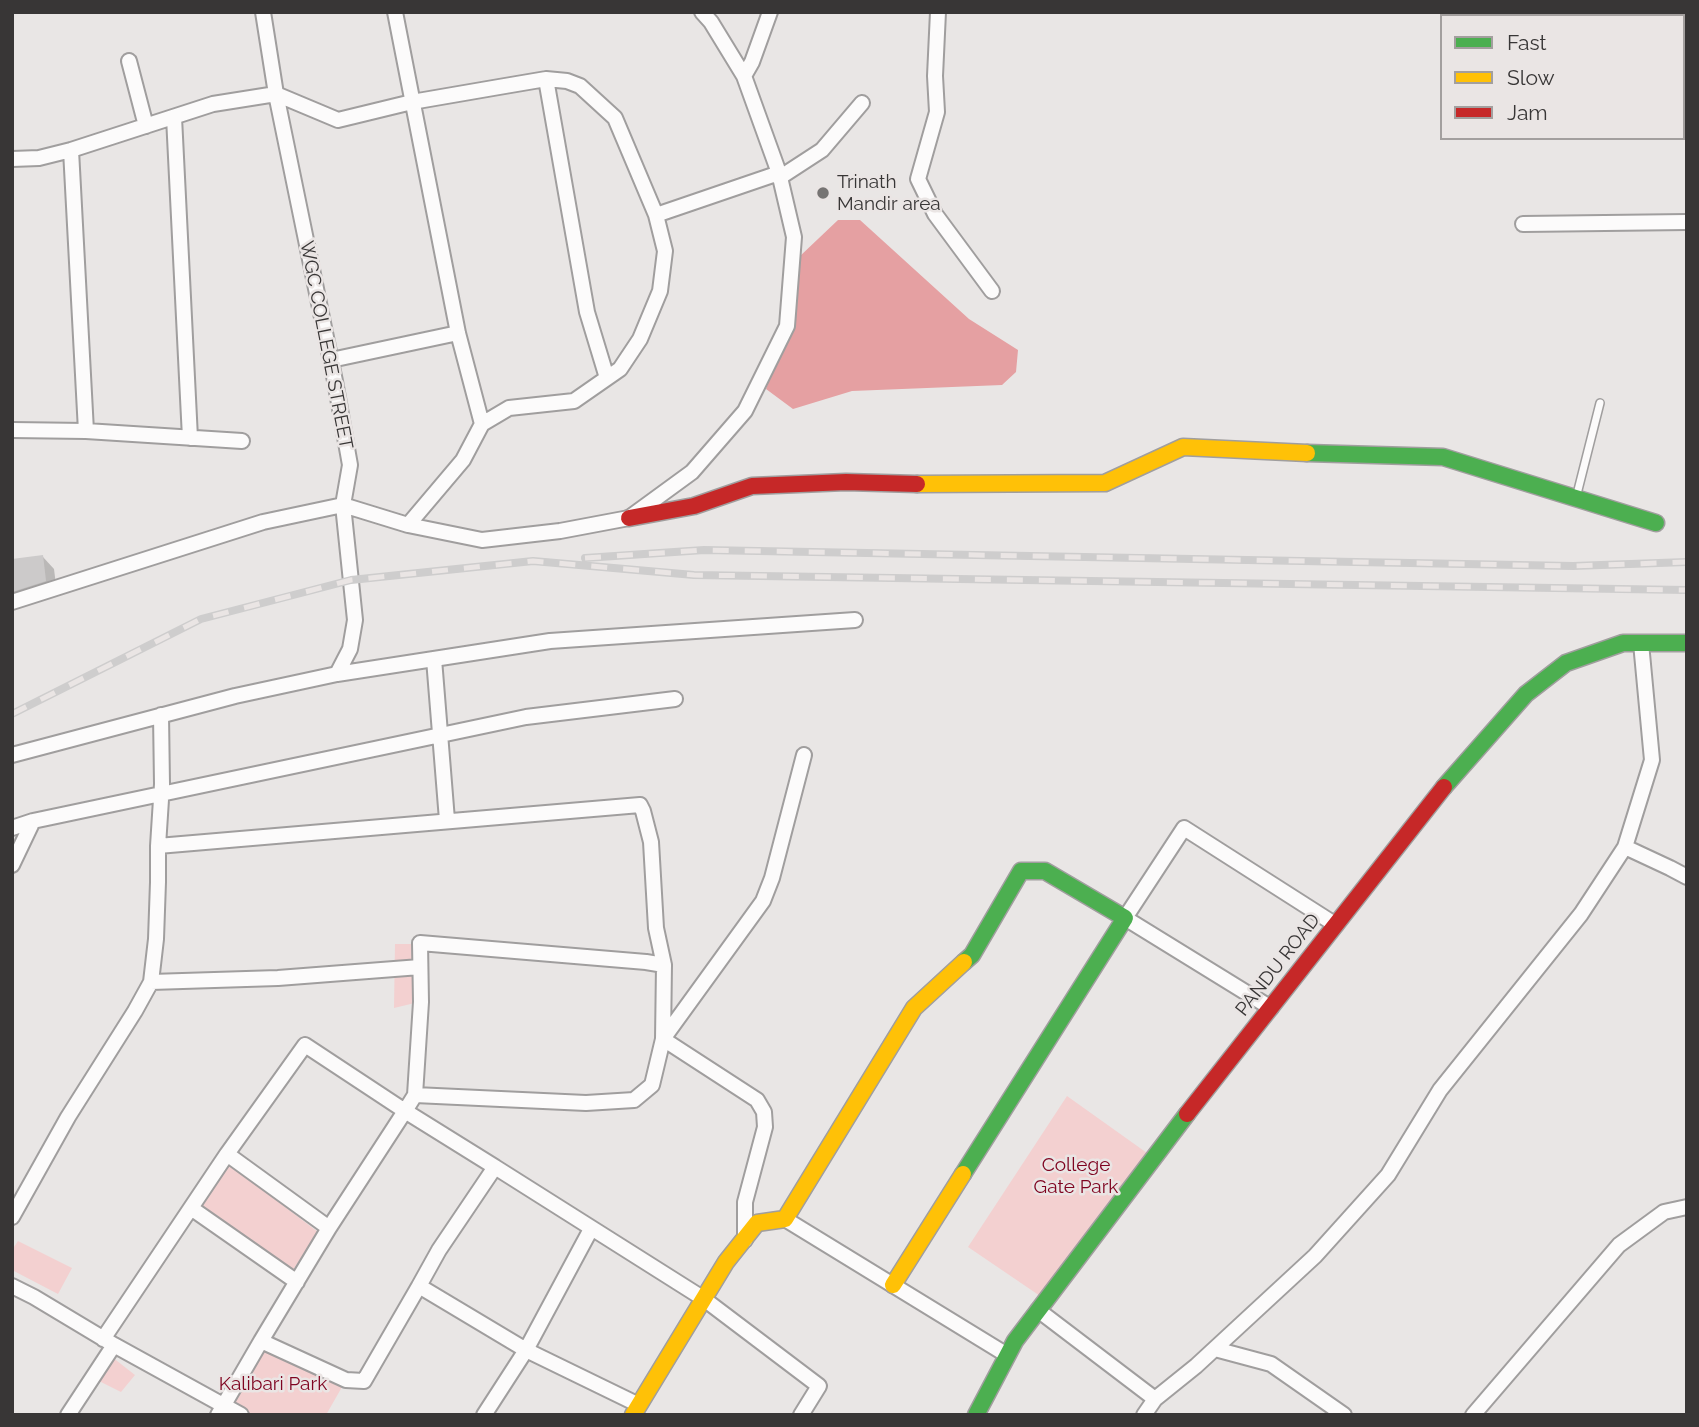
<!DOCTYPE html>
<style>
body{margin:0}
#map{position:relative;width:1699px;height:1427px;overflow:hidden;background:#e9e6e5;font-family:Raleway,sans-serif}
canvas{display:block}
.frame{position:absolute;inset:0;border:14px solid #383636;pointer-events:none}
.legend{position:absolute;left:1440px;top:14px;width:245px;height:126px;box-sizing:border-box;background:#eae5e4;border:2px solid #a39f9e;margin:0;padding:9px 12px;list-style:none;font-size:21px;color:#383636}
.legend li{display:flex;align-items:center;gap:14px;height:35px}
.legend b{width:35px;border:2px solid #a39f9e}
</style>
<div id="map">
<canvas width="1699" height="1427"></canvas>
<div class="frame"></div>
<ul class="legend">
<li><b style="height:9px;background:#4caf50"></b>Fast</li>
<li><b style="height:9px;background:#ffc107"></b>Slow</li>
<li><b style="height:9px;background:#c62828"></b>Jam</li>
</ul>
</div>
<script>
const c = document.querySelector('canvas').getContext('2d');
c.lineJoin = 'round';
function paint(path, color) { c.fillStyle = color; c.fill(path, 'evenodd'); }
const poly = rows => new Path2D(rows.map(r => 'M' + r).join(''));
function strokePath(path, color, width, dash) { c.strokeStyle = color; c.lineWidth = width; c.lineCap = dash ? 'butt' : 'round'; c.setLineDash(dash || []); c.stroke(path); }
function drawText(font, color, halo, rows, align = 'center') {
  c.font = font + ' Raleway,sans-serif'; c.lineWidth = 5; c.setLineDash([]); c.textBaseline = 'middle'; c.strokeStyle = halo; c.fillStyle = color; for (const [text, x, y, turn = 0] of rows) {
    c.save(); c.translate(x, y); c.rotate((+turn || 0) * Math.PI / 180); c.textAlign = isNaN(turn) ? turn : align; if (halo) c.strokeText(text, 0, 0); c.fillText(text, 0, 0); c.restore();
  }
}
const green = poly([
 [395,944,418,944,419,1002,394,1008],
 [1067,1096,1154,1158,1046,1300,968,1247],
 [226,1162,318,1232,293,1270,200,1206],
 [18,1241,72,1268,58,1294,12,1270,12,1250],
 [258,1347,346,1380,326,1415,241,1415,224,1405],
 [112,1357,135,1375,121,1392,97,1380]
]);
const water = poly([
 [838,220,860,220,969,319,1018,350,1016,372,1002,385,852,391,793,409,766,389,787,326,799,257]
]);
const shadow = poly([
 [43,557,54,569,57,593,12,595,12,561]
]);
const building = poly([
 [43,555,46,581,12,592,12,559]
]);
const lane = poly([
 [1576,498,1600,403]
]);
const street = poly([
 [395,12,458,333,482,424],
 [702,12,711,22,744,76],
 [938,12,935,76,937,112,918,179,935,214,992,291],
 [129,61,146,126],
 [546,79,587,312,607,378],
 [1683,93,1687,93],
 [174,117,190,438],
 [71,150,86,431],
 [12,159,39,158,71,150,213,104,276,94,338,120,412,102,499,87,546,79,567,81,580,86,615,118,656,215,779,173,744,76,752,62,770,12],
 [779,178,822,150,862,103],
 [1523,224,1687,222],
 [331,360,458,333],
 [12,430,86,431,242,441],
 [408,525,482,540,560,531,629,518,692,472,745,411,787,326,794,237,779,173],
 [12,602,263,522,343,505,408,525,463,460,482,424,509,408,574,401,620,369,640,339,660,291,665,251,656,215],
 [434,659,447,820],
 [337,674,550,641,855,620],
 [12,755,235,696,337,674,350,649,355,620,343,505,350,465,335,381,276,94,263,12],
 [12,828,33,821,526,717,675,699],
 [158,846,640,805,643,811,651,842,656,928,664,965],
 [1625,847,1670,868,1687,877],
 [12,865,33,821],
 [151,982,278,978,420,967],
 [1271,1008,1125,918,1184,828,1336,925],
 [227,1154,305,1045,405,1111,415,1095,421,1002,420,943,646,962,664,965,663,1039,652,1085,634,1100,586,1103,415,1095],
 [191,1208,297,1282],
 [12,1217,68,1117,135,1011,151,982,156,939,158,882,158,846,162,784,161,715],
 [785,1219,1007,1355],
 [329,1228,405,1111,495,1167],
 [745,1240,745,1202,765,1127,764,1112,757,1100,663,1039,763,901,772,878,804,755],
 [12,1286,34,1297,114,1345,241,1415],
 [419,1286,439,1250,495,1167,704,1299,819,1386,801,1415],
 [1038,1310,1155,1399],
 [103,1339,227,1154,329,1228,261,1341],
 [1215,1349,1271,1364,1344,1415],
 [68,1415,114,1345],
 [218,1415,261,1341,346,1380,364,1381,419,1286,526,1350,639,1405],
 [484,1415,526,1350,591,1229],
 [1144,1415,1155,1399,1196,1366,1315,1256,1388,1175,1440,1090,1581,914,1625,847,1652,760,1641,643],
 [1473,1415,1619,1245,1664,1212,1687,1207]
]);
const fast = poly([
 [1307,453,1443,457,1656,523],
 [1444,787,1526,694,1566,663,1623,643,1687,643],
 [963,1174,1125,918,1045,871,1021,871,972,955,964,962],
 [976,1415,1015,1341,1187,1114]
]);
const slow = poly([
 [917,484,1105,483,1183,447,1307,453],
 [893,1285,963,1174],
 [633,1415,726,1262,757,1223,785,1219,914,1008,964,962]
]);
const jam = poly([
 [629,518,694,506,752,486,846,482,917,484],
 [1187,1114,1444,787]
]);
const rail = poly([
 [585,558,704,550,1573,566,1687,562],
 [12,714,201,619,351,580,533,561,694,575,1687,590]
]);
const markers = [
 [823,193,7,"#767473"]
];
const poiNames = [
 ["Trinath",837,182],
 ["Mandir area",837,204]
];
const streetNames = [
 ["WGC COLLEGE STREET",326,345,79],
 ["PANDU ROAD",1278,965,-52]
];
const parkNames = [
 ["College",1076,1165],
 ["Gate Park",1076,1187],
 ["Kalibari Park",273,1384]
];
paint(green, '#f3d0d0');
paint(water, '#e5a0a2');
paint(shadow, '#0003');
paint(building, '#cccaca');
strokePath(lane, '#a09e9e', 10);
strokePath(street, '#a09e9e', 18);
strokePath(fast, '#a09e9e', 19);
strokePath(slow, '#a09e9e', 19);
strokePath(jam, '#a09e9e', 19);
strokePath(lane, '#fcfbfb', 7);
strokePath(street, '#fcfbfb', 14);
strokePath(fast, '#4caf50', 16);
strokePath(slow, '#ffc107', 16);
strokePath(jam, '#c62828', 16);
strokePath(rail, '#cecdcd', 8);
strokePath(rail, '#eae5e4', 5, [16]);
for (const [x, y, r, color] of markers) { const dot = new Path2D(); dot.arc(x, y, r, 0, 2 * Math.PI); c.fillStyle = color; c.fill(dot); strokePath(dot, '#eae5e4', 2.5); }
drawText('19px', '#383636', '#eae5e4', poiNames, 'left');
drawText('19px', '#383636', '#eae5e4', streetNames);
drawText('19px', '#7f0420', '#eae5e4', parkNames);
</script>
